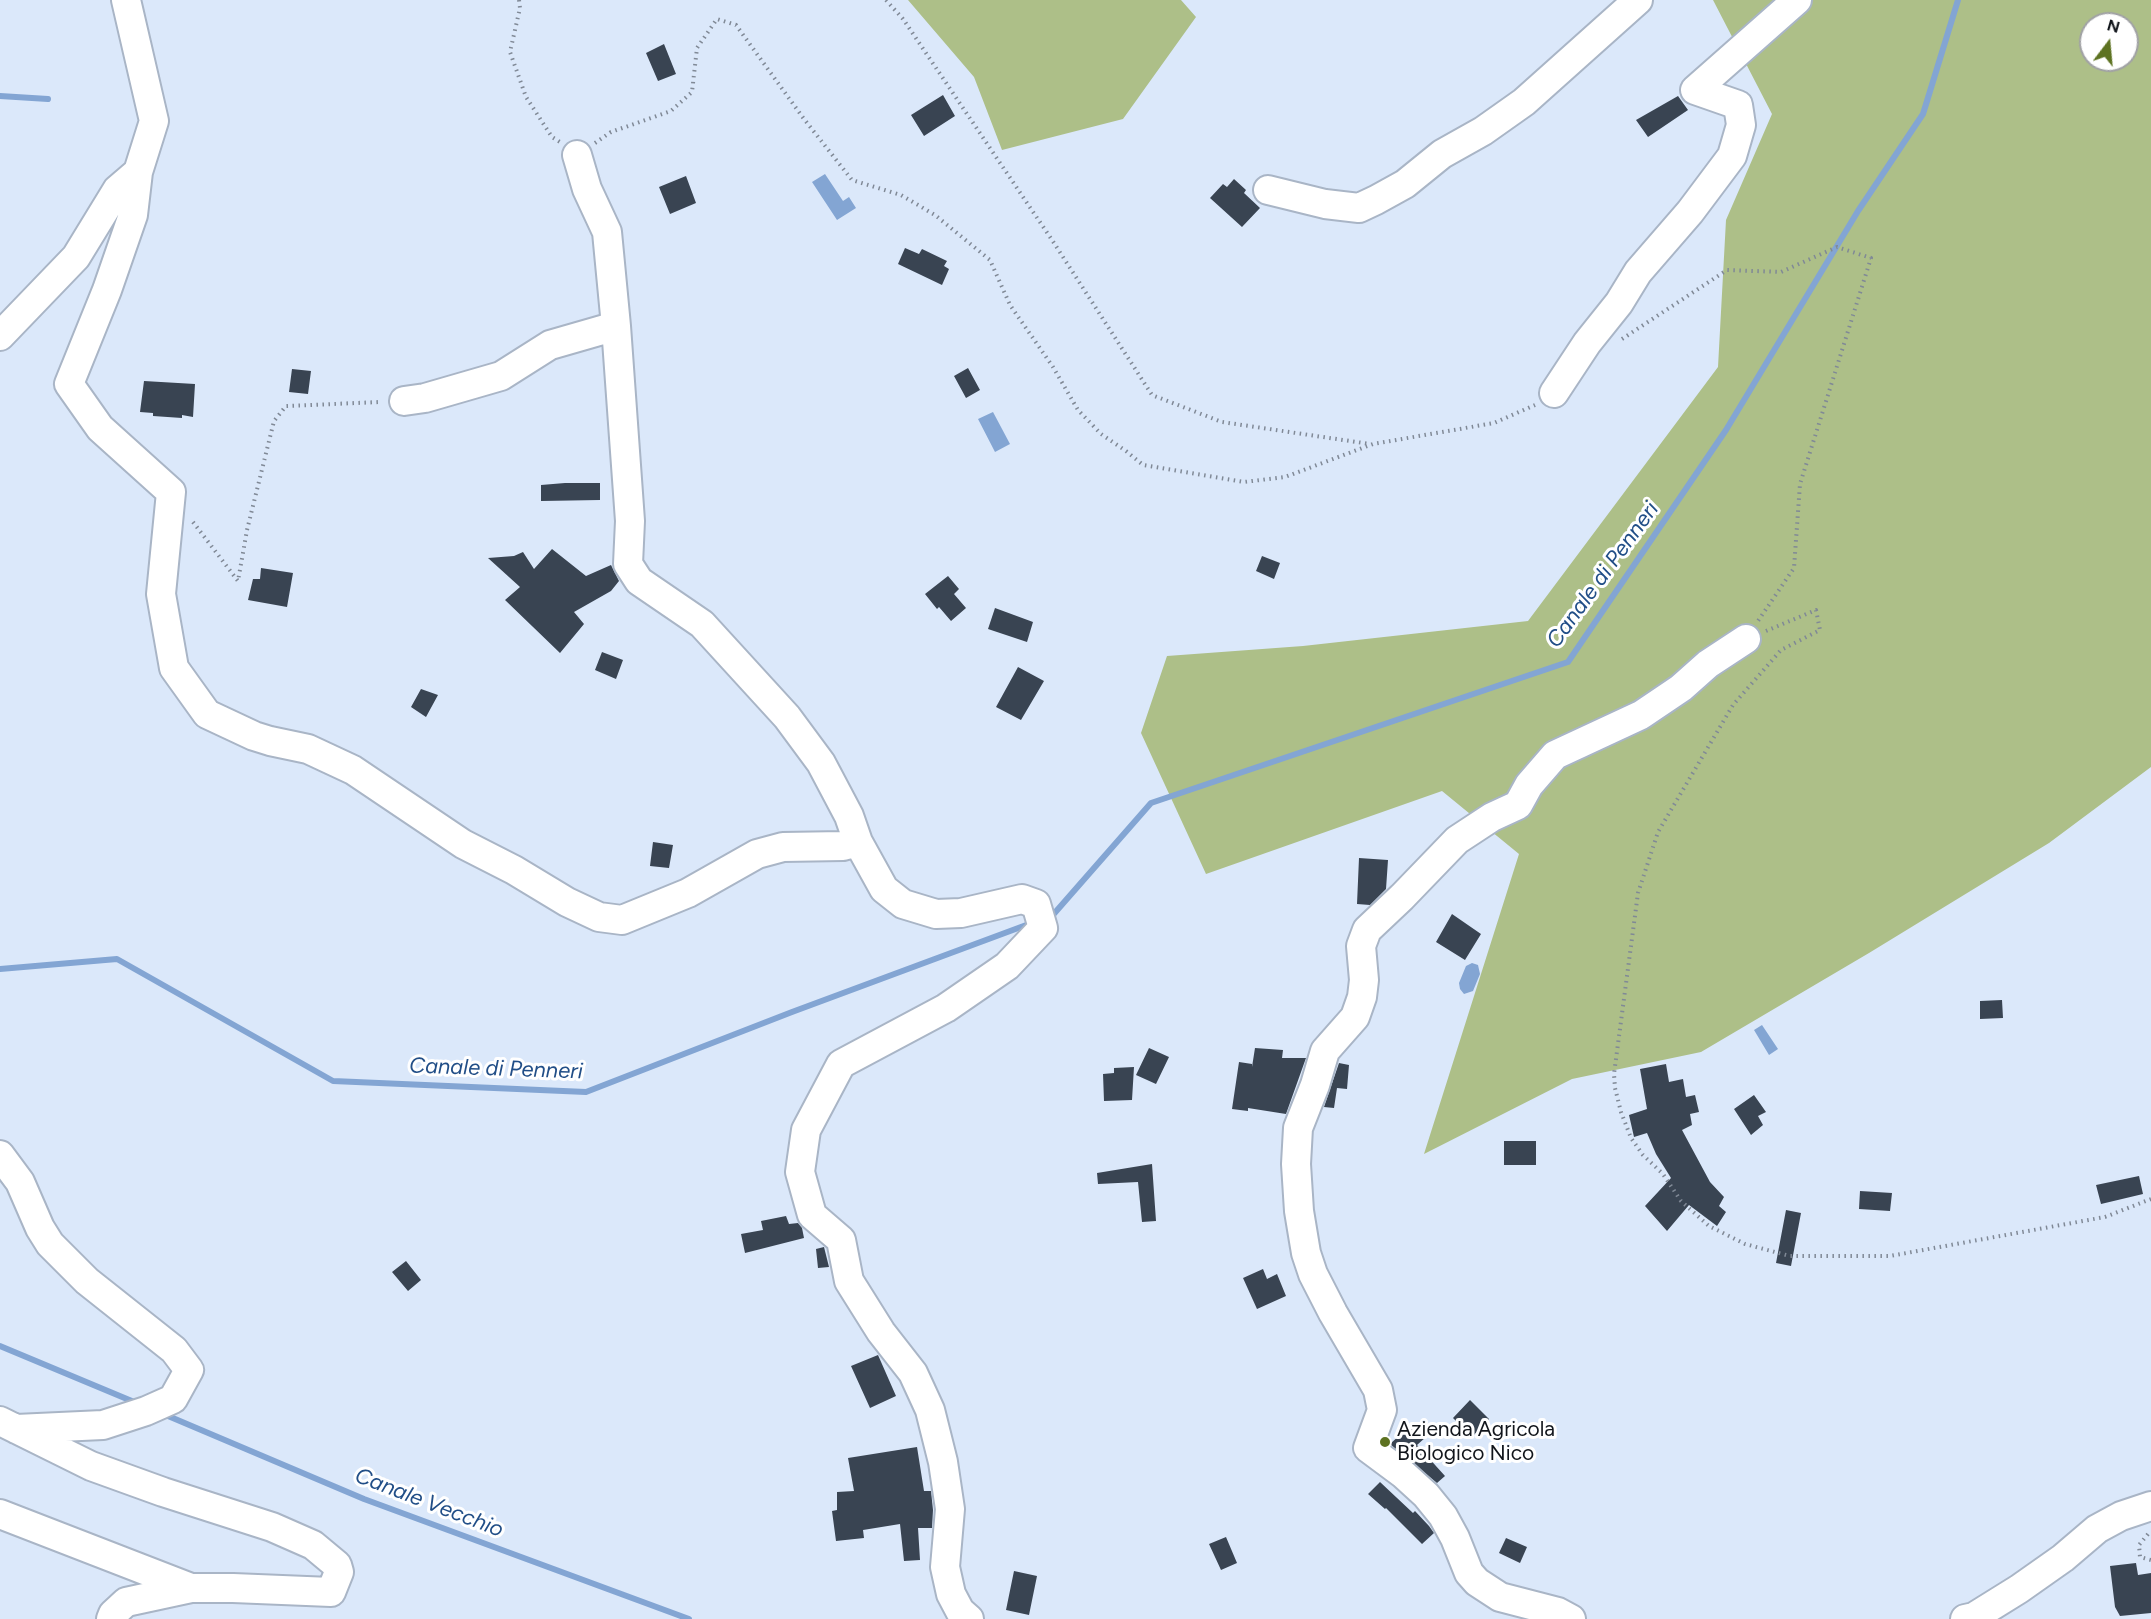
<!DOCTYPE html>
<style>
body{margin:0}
#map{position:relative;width:2151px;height:1619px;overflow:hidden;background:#dbe8fa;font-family:Figtree,sans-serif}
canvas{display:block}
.north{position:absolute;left:2079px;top:12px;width:60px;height:60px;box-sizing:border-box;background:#fff;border:2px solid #a0a1a4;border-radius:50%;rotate:16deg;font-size:16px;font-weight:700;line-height:24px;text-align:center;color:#11151b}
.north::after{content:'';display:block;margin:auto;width:21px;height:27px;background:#5d7221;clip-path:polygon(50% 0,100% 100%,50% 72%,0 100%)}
</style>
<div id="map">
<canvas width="2151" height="1619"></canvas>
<div class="north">N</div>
</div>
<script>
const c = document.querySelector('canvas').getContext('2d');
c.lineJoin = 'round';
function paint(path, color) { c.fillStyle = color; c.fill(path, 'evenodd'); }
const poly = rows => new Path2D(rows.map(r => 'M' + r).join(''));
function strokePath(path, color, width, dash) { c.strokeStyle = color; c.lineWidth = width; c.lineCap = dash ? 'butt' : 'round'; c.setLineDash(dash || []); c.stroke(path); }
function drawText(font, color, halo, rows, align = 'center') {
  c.font = font + ' Figtree,sans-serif'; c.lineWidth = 6; c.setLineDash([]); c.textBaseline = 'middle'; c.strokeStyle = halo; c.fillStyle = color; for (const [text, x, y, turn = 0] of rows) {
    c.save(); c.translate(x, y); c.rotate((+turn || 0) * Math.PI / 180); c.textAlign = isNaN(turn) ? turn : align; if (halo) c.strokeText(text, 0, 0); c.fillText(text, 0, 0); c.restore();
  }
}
const forest = poly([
 [908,0,1181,0,1196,17,1123,119,1002,150,974,77],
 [1713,0,2151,0,2151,767,2049,843,1869,953,1701,1052,1572,1079,1424,1154,1519,854,1442,791,1206,874,1141,733,1167,656,1303,646,1528,621,1718,367,1726,220,1772,114],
 [2091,24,2127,24,2127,60,2091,60]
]);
const water = poly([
 [825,174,843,201,849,197,856,208,837,220,812,182],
 [993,412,1010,444,995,452,978,419],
 [1472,963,1478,965,1480,974,1473,991,1464,994,1460,989,1459,983,1466,966],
 [1762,1025,1778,1049,1769,1055,1754,1030]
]);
const stream = poly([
 [0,96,48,99],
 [1052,916,1151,803,1568,662,1726,430,1858,211,1923,114,1958,0],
 [0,969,117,959,333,1081,586,1092,792,1012,1029,924],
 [0,1346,139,1404],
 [161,1413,364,1499,689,1619]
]);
const building = poly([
 [664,44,676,74,658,81,646,53],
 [943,95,955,116,924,136,911,115],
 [1678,96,1688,110,1648,137,1636,120],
 [686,176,696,203,670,214,659,187],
 [1234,179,1246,190,1244,193,1260,208,1242,227,1210,198,1223,184,1227,187],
 [905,248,919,254,922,249,947,261,944,266,949,269,942,285,898,264],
 [968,368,980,390,966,398,954,376],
 [292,369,311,371,308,394,289,392],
 [144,381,195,384,193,417,182,415,182,418,153,416,153,413,140,412],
 [565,483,600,483,600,500,541,501,541,485],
 [552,549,586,576,611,565,619,581,611,591,574,612,584,624,560,653,505,600,520,587,488,558,514,556,523,552,534,569],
 [1262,556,1280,563,1274,579,1256,571],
 [261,568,293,573,287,607,248,600,253,579,260,579],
 [948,576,959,589,954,594,966,608,951,621,939,607,937,609,925,594],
 [995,608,1033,622,1027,642,988,629],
 [602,652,623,660,616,679,595,670],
 [1018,667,1044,681,1021,720,996,707],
 [421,689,438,695,426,717,411,707],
 [653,842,673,845,669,868,650,866],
 [1359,858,1388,860,1386,889,1370,905,1357,904],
 [1452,914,1481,934,1465,960,1436,942],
 [2002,1000,2003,1018,1980,1019,1980,1001],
 [1149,1048,1169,1057,1156,1084,1136,1075],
 [1255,1048,1283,1050,1282,1058,1306,1058,1286,1114,1248,1108,1248,1111,1232,1109,1239,1062,1252,1064,1252,1067],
 [1339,1063,1349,1065,1347,1089,1337,1088,1334,1108,1324,1107],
 [1666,1064,1669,1082,1683,1079,1686,1097,1695,1095,1699,1112,1690,1114,1692,1125,1682,1130,1710,1182,1724,1197,1719,1206,1726,1212,1717,1226,1689,1205,1667,1231,1645,1206,1671,1178,1656,1154,1647,1133,1634,1137,1629,1115,1647,1109,1640,1069],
 [1134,1067,1132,1100,1104,1101,1103,1074,1114,1073,1114,1068],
 [1754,1095,1766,1112,1758,1116,1763,1125,1751,1135,1734,1109],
 [1504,1141,1536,1141,1536,1165,1504,1165],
 [1152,1164,1156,1221,1142,1222,1138,1182,1098,1184,1097,1173],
 [2139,1176,2143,1194,2101,1204,2096,1185],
 [1860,1191,1892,1193,1890,1211,1859,1209],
 [1786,1210,1801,1213,1791,1266,1776,1263],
 [786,1216,789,1224,798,1223,802,1228,804,1238,745,1253,741,1234,763,1230,761,1221],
 [824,1247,829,1267,818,1268,816,1249],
 [406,1261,421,1280,408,1291,392,1272],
 [1263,1269,1267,1279,1277,1274,1286,1296,1257,1309,1243,1278],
 [878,1355,896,1396,870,1408,851,1366],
 [1470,1400,1489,1419,1472,1437,1453,1418],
 [1413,1423,1426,1437,1417,1445,1445,1476,1437,1483,1390,1444],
 [917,1447,924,1491,931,1491,933,1510,932,1528,918,1528,920,1560,904,1561,900,1524,863,1530,864,1538,836,1541,832,1511,837,1510,837,1492,854,1491,848,1458],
 [1380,1482,1413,1513,1415,1511,1429,1526,1434,1533,1422,1544,1386,1508,1385,1509,1368,1494],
 [1226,1537,1237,1563,1221,1570,1209,1544],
 [1506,1538,1527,1547,1520,1563,1499,1553],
 [2136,1563,2138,1575,2151,1573,2151,1613,2120,1616,2115,1607,2110,1566],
 [1014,1571,1037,1576,1029,1615,1006,1610]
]);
const path = poly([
 [519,0,520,8,510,52,526,97,552,137,560,142],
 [886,0,903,19,1052,240,1152,395,1222,422,1370,444],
 [595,143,611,132,671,111,692,92,697,48,717,19,736,25,804,119,852,180,901,195,935,215,990,260,1010,305,1053,367,1078,410,1101,434,1126,451,1143,465,1244,482,1285,477,1373,444,1494,423,1535,405],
 [1622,339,1727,270,1781,272,1837,247,1871,258,1800,484,1794,568,1758,621],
 [193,522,238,581,247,530,274,421,286,406,380,402],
 [1766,631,1816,610,1820,630,1781,650,1733,705,1658,832,1638,893,1614,1074,1615,1088,1621,1112,1631,1138,1643,1155,1663,1174,1681,1201,1709,1226,1745,1244,1790,1256,1890,1256,2105,1217,2151,1199],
 [2148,1534,2139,1545,2140,1557,2151,1560]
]);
const minor = poly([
 [126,0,154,121,138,172,133,215,107,290,69,384,100,428,171,492,161,594,174,668,207,714,254,736,270,741,308,749,353,770,463,844,514,870,567,902,599,917,622,920,688,893,757,854,783,847,843,846,858,842,884,889,903,904,936,914,961,913,1022,899,1036,904,1043,928,1007,966,946,1008,841,1064,806,1130,800,1172,812,1215,841,1240,849,1281,881,1332,913,1373,930,1410,943,1462,950,1509,945,1567,951,1594,960,1611,969,1619],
 [577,155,587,189,607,232,616,326,630,521,628,564,639,581,702,624,787,717,821,763,849,816,858,842],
 [1268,190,1325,204,1359,208,1376,200,1405,184,1442,154,1483,131,1524,102,1638,0],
 [0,336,76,257,117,190,138,172],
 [1554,393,1587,343,1619,303,1638,272,1690,212,1732,156,1741,125,1738,105,1695,90,1797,0],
 [404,401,425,398,501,376,550,345,616,326],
 [0,1155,20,1182,40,1228,50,1244,87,1281,174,1350,189,1370,173,1399,146,1411,103,1425,16,1429],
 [0,1421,91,1466,163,1492,272,1527,313,1545,337,1565,339,1572,331,1592,233,1588,191,1588,126,1602,113,1614,111,1619],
 [0,1514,191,1588],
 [1571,1619,1558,1612,1500,1597,1477,1582,1469,1573,1455,1538,1443,1516,1426,1495,1403,1474,1368,1448,1382,1410,1378,1390,1333,1313,1313,1274,1306,1253,1299,1211,1296,1164,1298,1128,1315,1085,1325,1051,1355,1017,1362,997,1364,980,1361,946,1367,930,1402,897,1457,840,1492,817,1518,805,1529,785,1555,755,1641,715,1681,688,1708,664,1746,639],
 [1965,1619,1974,1617,2019,1589,2063,1558,2097,1529,2121,1516,2151,1506]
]);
const markers = [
 [1385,1442,6,"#5d7221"]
];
const poiNames = [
 ["Azienda Agricola",1397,1430],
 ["Biologico Nico",1397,1454]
];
const waterNames = [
 ["Canale di Penneri",1603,575,-54],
 ["Canale di Penneri",496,1069,2],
 ["Canale Vecchio",429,1503,21]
];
paint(forest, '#adbf88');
paint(water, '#83a5d3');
strokePath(stream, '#83a5d3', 6);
paint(building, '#394452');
strokePath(minor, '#a9b5c6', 32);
strokePath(path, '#808996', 4, [1.5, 4.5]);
strokePath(minor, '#fff', 28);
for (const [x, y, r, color] of markers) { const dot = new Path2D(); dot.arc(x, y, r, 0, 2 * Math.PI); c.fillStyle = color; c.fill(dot); strokePath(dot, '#fff', 2); }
drawText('21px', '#11151b', '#fff', poiNames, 'left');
drawText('italic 22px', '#214e87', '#fff', waterNames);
</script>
